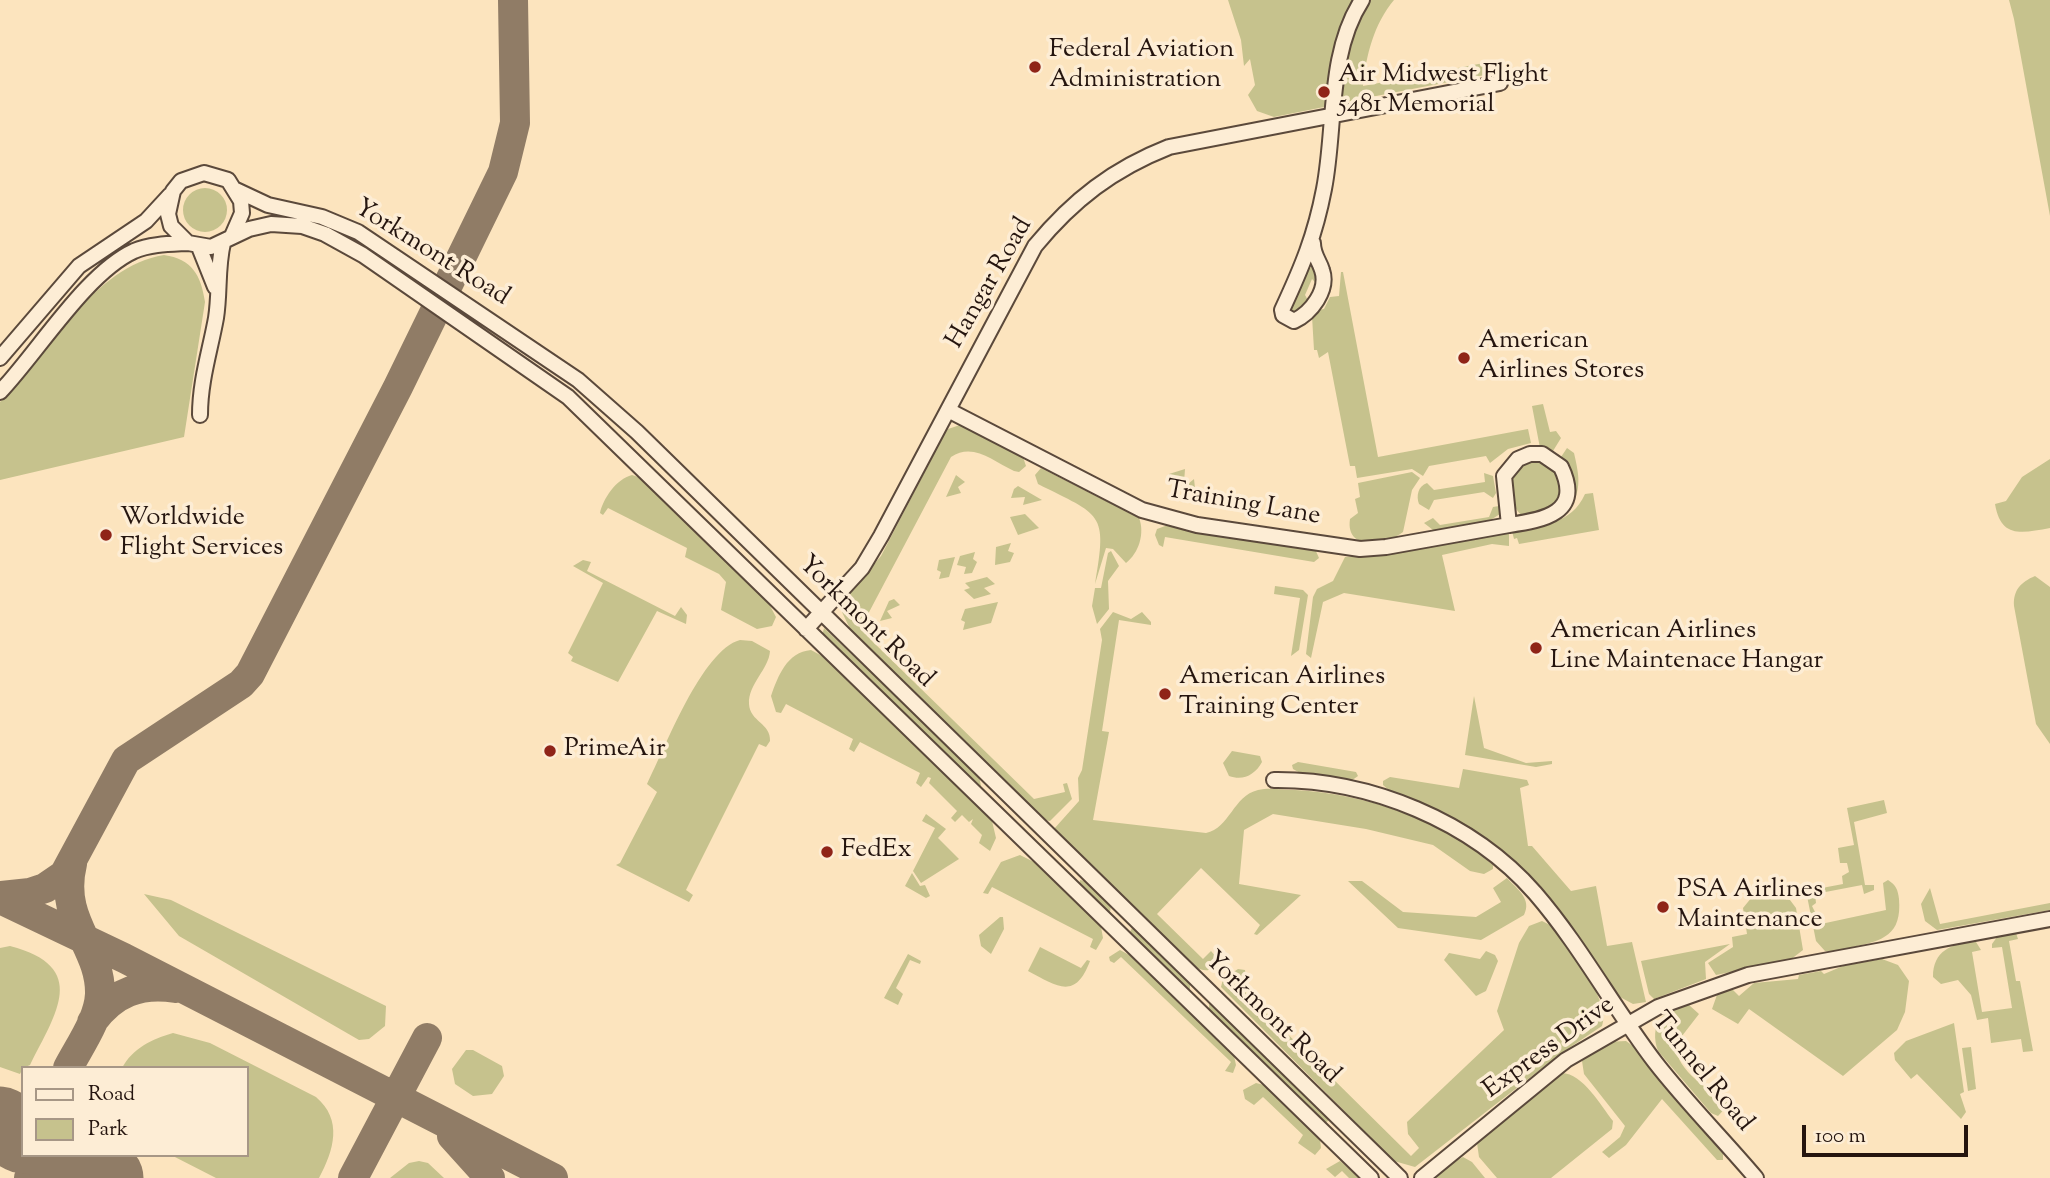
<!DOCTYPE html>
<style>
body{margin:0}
#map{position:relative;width:2050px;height:1178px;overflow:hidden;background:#fce4be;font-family:"Sorts Mill Goudy",serif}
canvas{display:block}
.legend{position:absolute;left:21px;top:1066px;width:228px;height:91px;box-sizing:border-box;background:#fdedd5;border:2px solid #a79786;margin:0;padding:9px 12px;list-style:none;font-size:21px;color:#25150f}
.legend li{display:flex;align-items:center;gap:14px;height:35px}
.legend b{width:35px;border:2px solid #a79786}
.scale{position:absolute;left:1802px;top:1125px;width:166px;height:32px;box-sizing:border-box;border:4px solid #25150f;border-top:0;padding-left:9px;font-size:21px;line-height:24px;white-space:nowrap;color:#25150f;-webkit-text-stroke:5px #fdedd5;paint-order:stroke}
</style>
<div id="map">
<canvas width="2050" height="1178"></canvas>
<ul class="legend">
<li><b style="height:9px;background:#fdedd5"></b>Road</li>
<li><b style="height:19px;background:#c6c28d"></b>Park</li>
</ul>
<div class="scale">100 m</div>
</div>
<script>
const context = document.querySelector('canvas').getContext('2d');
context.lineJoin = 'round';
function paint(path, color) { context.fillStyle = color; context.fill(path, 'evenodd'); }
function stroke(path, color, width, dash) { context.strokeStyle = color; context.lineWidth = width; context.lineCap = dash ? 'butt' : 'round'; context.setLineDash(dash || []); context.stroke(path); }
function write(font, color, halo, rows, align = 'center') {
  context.font = font + ' "Sorts Mill Goudy",serif'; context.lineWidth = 7; context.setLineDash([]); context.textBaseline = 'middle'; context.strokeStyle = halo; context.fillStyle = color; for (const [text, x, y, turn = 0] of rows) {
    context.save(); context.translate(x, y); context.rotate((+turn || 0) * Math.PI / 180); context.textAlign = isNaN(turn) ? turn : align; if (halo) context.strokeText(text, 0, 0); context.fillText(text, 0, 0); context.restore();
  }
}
paint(new Path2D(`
 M1228,0H1356L1328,102L1324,107L1274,117L1257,111L1248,95L1255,85L1250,59L1244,66L1241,40Z
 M1369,0H1394C1374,24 1366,55 1363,86L1489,62L1490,74L1345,102C1335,79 1357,21 1369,0Z
 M2009,0H2050V216L2014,19Z
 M183 210a22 22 0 1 1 44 0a22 22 0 1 1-44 0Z
 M164,255C192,259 201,275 205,302L184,437L0,480V402C47,354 94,266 164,255Z
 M1313,266L1318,268L1317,284L1312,279L1305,295L1309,302L1305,309L1292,314L1288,309L1308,270Z
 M1341,272H1343L1378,457L1528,429L1531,443L1508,449L1490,463L1486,456L1429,466L1423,476L1412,469L1357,478L1355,466H1350L1328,352L1319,358L1317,350H1314L1312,316L1318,310L1324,309L1330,297L1339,296Z
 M1543,404L1550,432L1556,431L1561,438L1553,451L1540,448L1532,406Z
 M960,425L1023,457L1026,466L1019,472L1014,471C993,461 973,442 951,457L867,616V632L871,640L1034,799L1065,792L1063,784L1067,783L1072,799L1050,821L1043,820L853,635L842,612L846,597L881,556L944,435L948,429Z
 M1567,448L1574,453C1578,471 1582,486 1573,503L1569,468L1561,457Z
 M1532,459L1548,462L1559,476L1561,494L1557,504L1527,519C1511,510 1512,495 1510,478L1522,463Z
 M2050,459V528C2022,533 2001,539 1995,504L2006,501L2022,477Z
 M1041,468L1139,518C1145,533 1139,553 1126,563L1113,549L1106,548L1095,584C1108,511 1101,516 1038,484L1035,475Z
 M1185,469L1184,483L1188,484L1194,479L1195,488L1169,480V474Z
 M1412,472L1420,478L1412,490L1403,532C1385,546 1345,551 1350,519L1358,513L1355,499L1360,497L1358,483Z
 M1484,473L1493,476L1496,493L1493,498L1484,492L1434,500L1429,510L1419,504C1416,496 1418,486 1427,483L1434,490L1485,482Z
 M632,475L641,478L769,604L776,617L772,626L757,629L721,610L726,582L719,574L685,557L687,548L608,508L603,515L600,513C603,499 616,479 632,475Z
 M956,475L965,482L958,487L961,493L946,497Z
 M1018,486L1042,500L1023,505L1025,497L1011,498L1014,489Z
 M1593,493L1599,530L1519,544L1517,538L1514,539L1512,531C1542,525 1571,525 1585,494Z
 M1499,506L1500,514L1489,521L1440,530H1433L1424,523L1433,518L1440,525L1489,517L1493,507Z
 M1025,514L1039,528L1018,535L1010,517Z
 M1168,525L1315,549L1319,558L1314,562L1165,537L1163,547L1159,545L1155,535L1157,529Z
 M1509,531V546L1492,544L1442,555L1455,611L1344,593L1323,602L1311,658L1306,654L1313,597L1317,589L1333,581L1345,557L1384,554Z
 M1011,543L1008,551L1014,553L1010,562L995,565L996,547Z
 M1111,551L1119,566L1108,581L1109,609L1097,624L1092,606L1095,588H1101L1108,553Z
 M975,552L973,559L977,562L972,573L964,574L966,567L957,565L960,556Z
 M955,557L949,577L939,579L941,572L937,570L939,560Z
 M583,560L591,562L587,571L675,616L681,607L687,615L686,624L657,611L618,682L571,661L573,657L568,653L603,583L573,566Z
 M2035,576L2050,587V744L2036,724L2014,606C2013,590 2021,582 2035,576Z
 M987,577L995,584L984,588L991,594L974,599L964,590L970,588L965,583Z
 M1275,586L1303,590L1308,595L1299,650L1291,656L1300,598L1274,594Z
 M894,599L900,605L887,611L892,618L880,621L889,601Z
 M998,602L991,623L963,630L965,622L961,620L965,609Z
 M1113,612L1131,619L1142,612L1151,622V625L1119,620L1102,731L1109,732L1093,820L1206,833C1230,828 1233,796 1258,790C1270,787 1284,790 1295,790C1367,794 1439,819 1493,865V869L1484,874L1470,871L1433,845L1366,829L1273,814L1244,830L1239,884L1301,895L1257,935L1254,934L1260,925L1201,868L1157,914L1203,959L1211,951L1221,963C1211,971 1205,973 1194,966L1054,829L1079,801L1078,778L1082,770L1102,640L1100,629Z
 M824,628L979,776L981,786L978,787L822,636Z
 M740,640L752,641L770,651C769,669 748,684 749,704C750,722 771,723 770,741L766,747L759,744L686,890L693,895L689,902L616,865L620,863L657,792L647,784C665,748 702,650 740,640Z
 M811,650L822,656L992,821L996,838L990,851L979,843L982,835L971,824L973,819L969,822L962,815L955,822L951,818L957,811L929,783L931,778L928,777L921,787L916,783L920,773L860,742L854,752L849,749L853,739L786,704L781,713L776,712L771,696C778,676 787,652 811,650Z
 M1474,696L1484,748L1526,763L1552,761V764L1536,767L1465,755Z
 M1232,751L1260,756L1262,762C1255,775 1243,781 1229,776L1223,763Z
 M1298,762L1356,772L1358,776L1351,781L1302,774L1293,769L1292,765Z
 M1463,769L1527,780L1529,785L1520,788L1528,846H1532L1571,891L1596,886L1607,946L1632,942L1646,1002L1633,1004L1620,997C1575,932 1534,867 1465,825C1445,813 1396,799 1383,785V781L1390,777L1459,788Z
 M1884,800L1887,813L1854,822L1865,885H1874V890L1864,894L1862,885L1815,894L1816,903L1812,906L1821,924L1886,910L1883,883L1888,880C1896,885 1898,890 1899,899C1902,935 1883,941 1852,947C1843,949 1834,952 1825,951L1816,941L1806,891L1843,884L1842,876L1849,872L1847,863H1840L1838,848L1854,845L1847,808Z
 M926,814L946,829L938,838L959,859L921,883L913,871L935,828L922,821Z
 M1020,855L1034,862L1101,927L1103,938L1096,950L1090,947L1093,939L992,887L988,894L983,893L1001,862Z
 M912,873L920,886L925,885L930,896L926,898L905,886Z
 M1507,878C1518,890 1532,899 1524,915L1481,940L1398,928L1348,881H1362L1403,912L1476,917L1501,902L1493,888Z
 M1080,880L1085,881L1111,906L1110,912L1107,913L1079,887Z
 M1930,888L1940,924L2050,903V910L1937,930L1925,921L1921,904Z
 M144,894L171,900L386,1006L385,1026L369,1039L359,1040L179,936Z
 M1758,895L1790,900L1796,908L1803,950L1790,960L1716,975L1708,963L1733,947L1732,937L1747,934L1743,908L1752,897Z
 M1000,917H1003L1004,929L991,954L981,946L979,935Z
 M1542,921L1550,925C1565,947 1613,1000 1602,1026L1563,1052L1415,1167L1394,1161L1221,987L1223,979L1238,969L1245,970L1246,976L1238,985L1411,1156L1419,1148L1408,1134L1407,1122L1504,1030L1497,1011L1519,943L1529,926Z
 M1132,928L1190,983V989L1187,990L1129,934Z
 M2016,933L2018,939L2009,941L2016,981H2020L2033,1051L2023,1052L2021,1039L1991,1043L1988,1018L1977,1020L1971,995L1958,980L1941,984L1933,977C1933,951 1951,943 1976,942L1981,950L1972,952L1982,1012L2012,1008L2002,947L1992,948V944L1997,937Z
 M1730,944L1705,962L1706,979L1654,999L1649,994L1641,961Z
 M10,946C90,967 56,1013 30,1065L23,1068L20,1074L0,1067V948Z
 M1040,947L1081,968L1087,960L1090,961C1075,1001 1057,986 1028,971Z
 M1120,950L1133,957L1234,1056L1236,1065L1233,1073L1225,1071L1231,1062L1121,957L1114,963L1110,961L1109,957Z
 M1486,951L1495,955L1498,961L1486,991L1476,996L1444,960L1449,953L1480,959Z
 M908,954L921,961L920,964L910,960L896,988L903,994L898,1005L884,998Z
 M1882,959L1898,965L1909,981L1905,1012L1897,1030L1843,1076L1749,1009L1738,1024L1712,1009L1718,992L1731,988L1739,996L1754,983L1798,979L1799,975L1821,971L1824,974L1843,966Z
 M1209,1003L1329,1118L1328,1121L1323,1124L1209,1012Z
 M1689,1005L1699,1014L1675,1045C1678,1073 1708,1088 1729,1104L1718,1116L1711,1113L1658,1051C1649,1025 1662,1009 1689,1005Z
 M1954,1023L1964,1092L1960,1094L1966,1112L1961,1119L1917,1074L1911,1079L1895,1060L1894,1053L1906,1041Z
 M173,1033L210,1043L316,1097C343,1120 334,1150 319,1178H216L171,1155H247V1068H122C133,1048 152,1039 173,1033Z
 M1626,1041L1633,1046L1723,1153V1160H1717L1662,1099L1626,1145L1609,1158L1602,1152L1620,1137L1625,1126L1584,1074L1582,1061L1606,1042Z
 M1971,1047L1976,1089L1968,1091L1962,1048Z
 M466,1050H473L502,1066L504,1076L492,1094L473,1096L455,1084L452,1069Z
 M1561,1073C1582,1072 1601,1106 1613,1121L1612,1129L1551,1178H1497L1479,1157L1477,1143Z
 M1256,1083L1264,1085L1320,1139L1321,1148L1315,1155L1298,1143L1303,1135L1263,1097L1254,1105L1245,1099L1243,1090Z
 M1463,1157L1472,1162L1485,1178H1436L1442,1169Z
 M419,1161L428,1163L444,1178H390L409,1163Z
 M1340,1161L1360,1178H1349L1342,1171L1335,1177L1326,1169Z`), '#c6c28d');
stroke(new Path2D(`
 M0,896L30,893L45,888L64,875L126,760L241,684L250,674L398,387L503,172L515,123L513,0
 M0,899L124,958L553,1178
 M92,1022C113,993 140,982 176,988
 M68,1068C80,1045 99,1019 100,994C101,946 58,921 72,864
 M452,1136L490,1178
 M29,1178L69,1168L99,1174
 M353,1178L427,1038`), '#907c66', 30);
stroke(new Path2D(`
 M0,1124L23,1136
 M61,1155L106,1178`), '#907c66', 75);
const minor = new Path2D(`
 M236,190L268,205L322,217L358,232L578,380L637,432L1400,1178
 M232,236L242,213L241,201L228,180L204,173L181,181L173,191L168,214L171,226L188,243L211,247L249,229L271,224L302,226L325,234L363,255L568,397L1371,1178
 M1313,243C1313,255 1319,260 1322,270C1329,290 1311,313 1294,321L1283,315L1282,310C1302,267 1315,236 1324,189C1336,128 1327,54 1362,0
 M199,247L215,287
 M0,358L79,266L146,221L170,195
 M0,392C38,352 86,273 134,251C151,244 170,244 188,243
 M948,410L1142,510L1197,525L1360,549L1386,547L1509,525
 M200,415C200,381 210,351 216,318C220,293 217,268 223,243
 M1530,454H1542L1561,467C1583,513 1544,520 1509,525L1504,476L1518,459Z
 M806,629L862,568L881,536L1035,246C1073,200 1113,169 1169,147L1500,83
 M1274,780C1369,779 1472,821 1535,893C1580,945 1613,1007 1655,1062C1686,1102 1723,1139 1756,1178
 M1422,1178L1566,1060L1658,1007L1748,975L2050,919`);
stroke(minor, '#5b493b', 18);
stroke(minor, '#fdedd5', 14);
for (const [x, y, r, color] of [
 [1035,67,7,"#8f2418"],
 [1324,92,7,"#8f2418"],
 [1464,358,7,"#8f2418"],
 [106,535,7,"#8f2418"],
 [1536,648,7,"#8f2418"],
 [1165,694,7,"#8f2418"],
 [550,751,7,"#8f2418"],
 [827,852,7,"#8f2418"],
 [1663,907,7,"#8f2418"]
]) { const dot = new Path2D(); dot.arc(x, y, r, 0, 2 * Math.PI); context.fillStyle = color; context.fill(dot); stroke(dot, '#fdedd5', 2.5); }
write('26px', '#25150f', '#fdedd5', [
 ["Federal Aviation",1049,52],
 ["Administration",1049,82],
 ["Air Midwest Flight",1338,77],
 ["5481 Memorial",1338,107],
 ["American",1478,343],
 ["Airlines Stores",1478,373],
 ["Worldwide",120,520],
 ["Flight Services",120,550],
 ["American Airlines",1550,633],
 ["Line Maintenace Hangar",1550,663],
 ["American Airlines",1179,679],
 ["Training Center",1179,709],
 ["PrimeAir",564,751],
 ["FedEx",841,852],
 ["PSA Airlines",1677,892],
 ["Maintenance",1677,922]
], 'left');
write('26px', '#25150f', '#fdedd5', [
 ["Yorkmont Road",431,254,32],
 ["Hangar Road",991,284,-60],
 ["Training Lane",1243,505,10],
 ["Yorkmont Road",865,623,44],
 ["Yorkmont Road",1271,1019,44],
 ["Express Drive",1550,1049,-36],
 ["Tunnel Road",1701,1073,51]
]);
</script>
